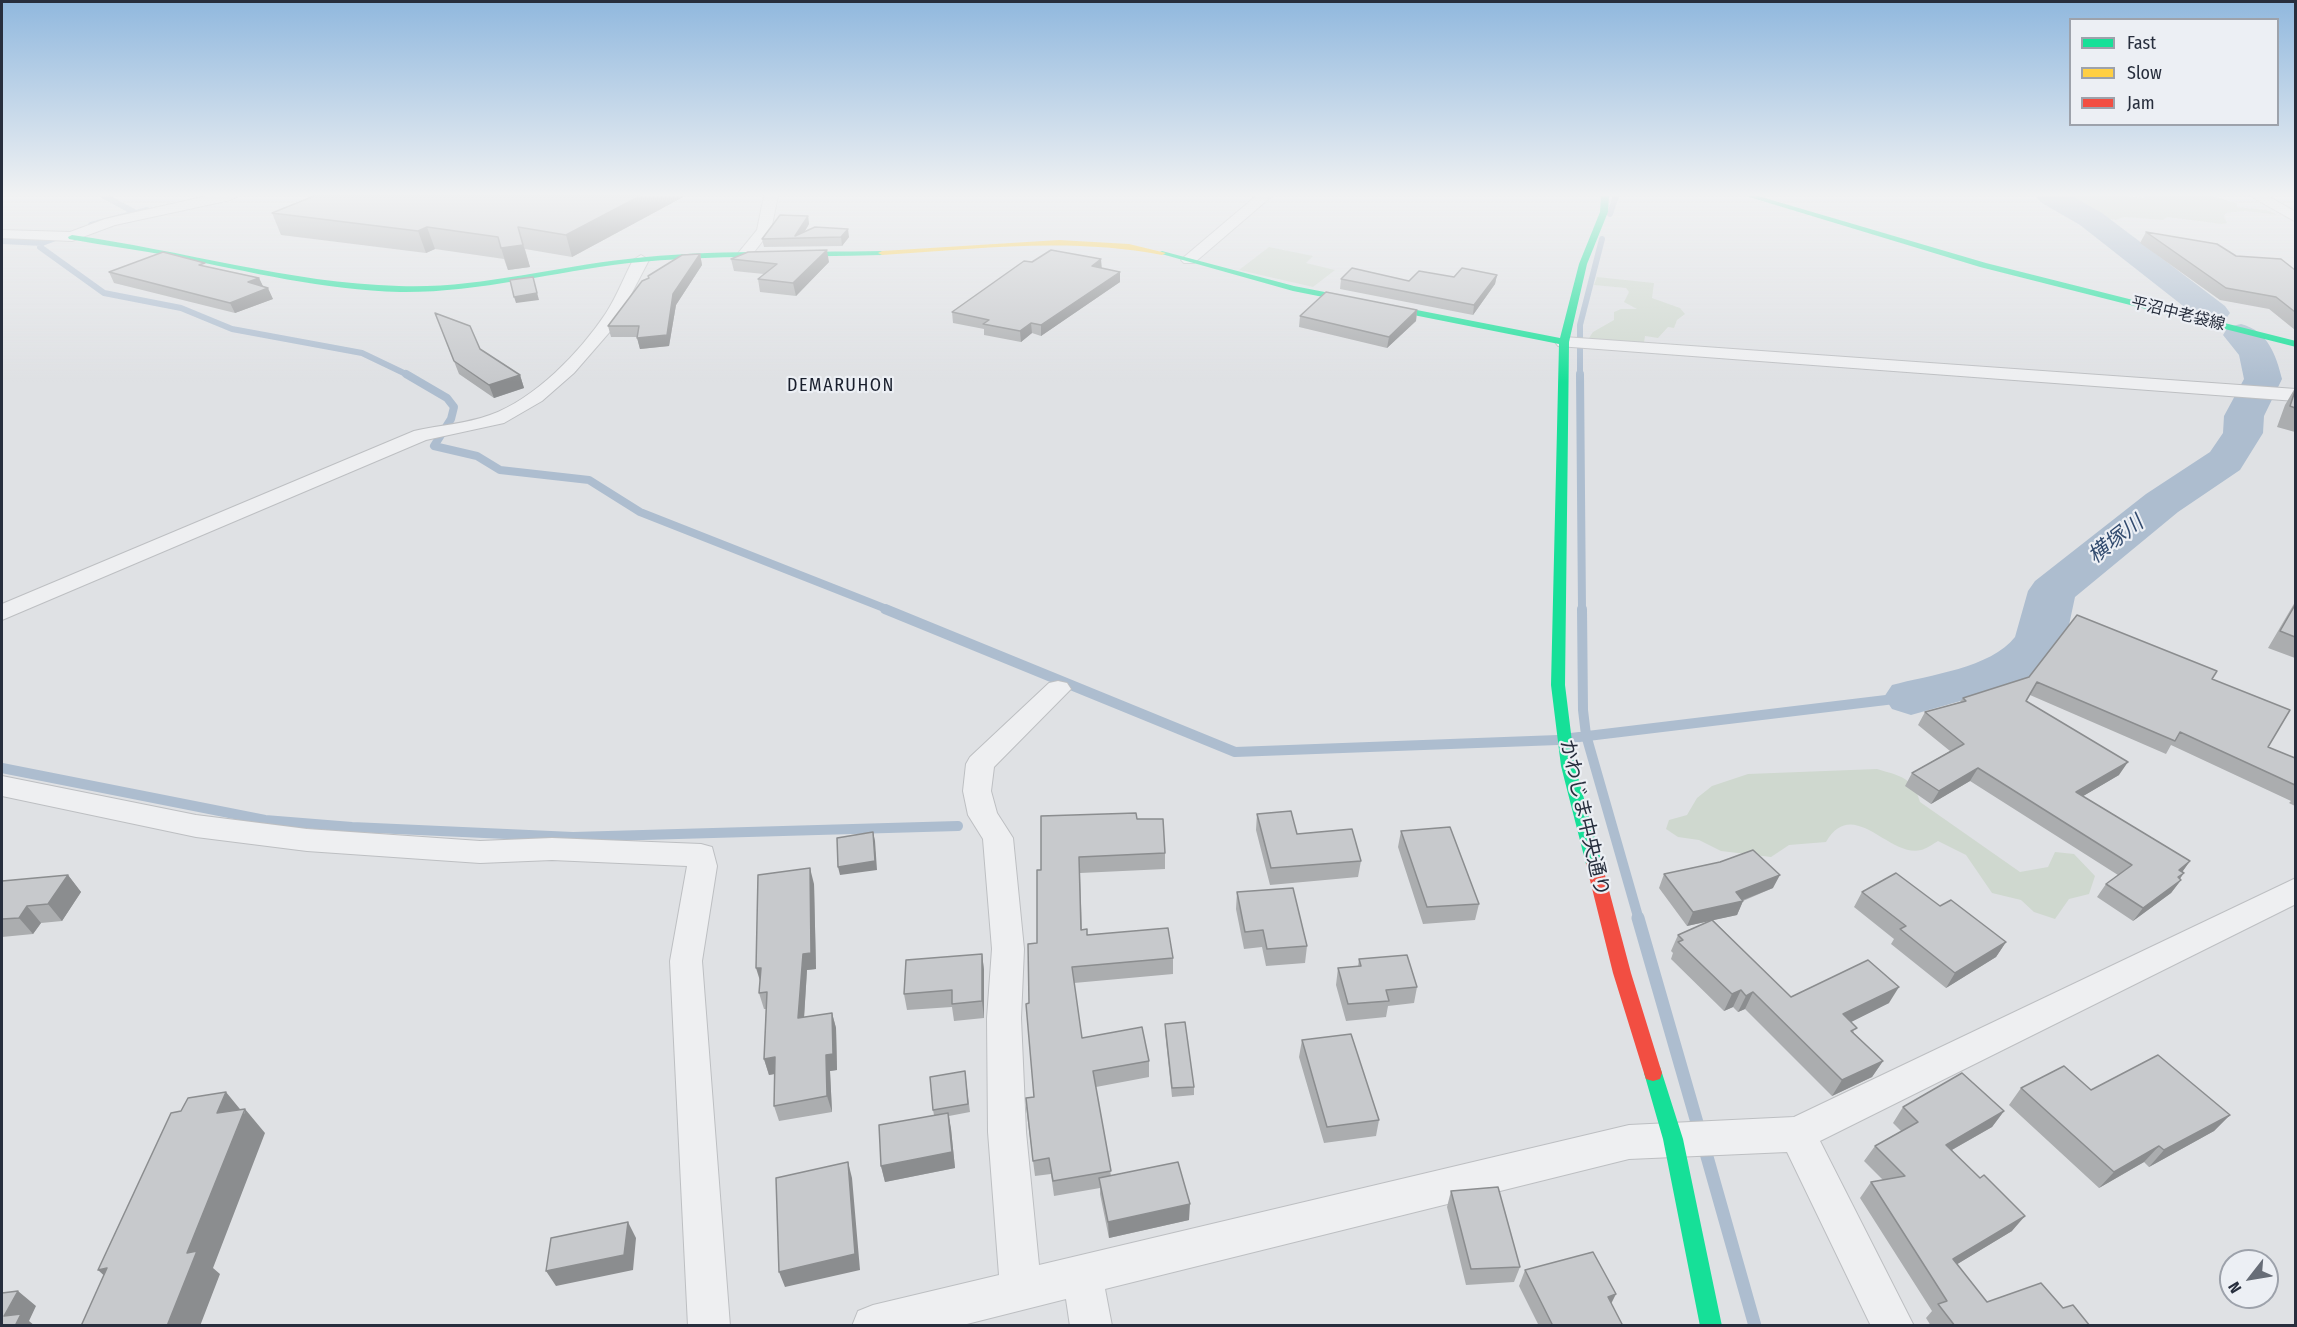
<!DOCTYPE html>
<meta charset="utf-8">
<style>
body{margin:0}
#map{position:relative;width:2297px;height:1327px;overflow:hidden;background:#dfe1e4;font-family:"Fira Sans Condensed",sans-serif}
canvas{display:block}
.frame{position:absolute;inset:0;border:3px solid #272e3d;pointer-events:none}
.legend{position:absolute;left:2069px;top:18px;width:210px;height:108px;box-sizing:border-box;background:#eceff4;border:2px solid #9da2ab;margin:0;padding:8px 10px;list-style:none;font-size:18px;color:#272e3d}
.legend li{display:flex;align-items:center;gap:12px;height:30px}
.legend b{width:30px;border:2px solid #9da2ab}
.north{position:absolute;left:2219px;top:1249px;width:60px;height:60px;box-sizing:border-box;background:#eceff4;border:2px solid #9da2ab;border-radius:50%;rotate:239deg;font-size:16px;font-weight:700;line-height:24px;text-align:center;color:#272e3d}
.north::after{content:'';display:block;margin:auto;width:21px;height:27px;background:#676d77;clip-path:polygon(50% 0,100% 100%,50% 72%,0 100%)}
</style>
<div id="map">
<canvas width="2297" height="1327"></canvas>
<div class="frame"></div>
<ul class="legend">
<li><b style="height:8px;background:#16e098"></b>Fast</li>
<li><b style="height:8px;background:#ffcf43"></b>Slow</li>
<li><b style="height:8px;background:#f24e42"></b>Jam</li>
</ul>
<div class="north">N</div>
</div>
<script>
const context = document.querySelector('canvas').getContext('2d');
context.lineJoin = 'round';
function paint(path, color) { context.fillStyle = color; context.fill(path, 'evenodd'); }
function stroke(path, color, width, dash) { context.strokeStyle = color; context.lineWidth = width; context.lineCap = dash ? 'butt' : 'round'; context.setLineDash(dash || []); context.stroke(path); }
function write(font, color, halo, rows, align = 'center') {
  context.font = font + ' "Fira Sans Condensed","Noto Sans JP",sans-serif'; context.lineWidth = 4.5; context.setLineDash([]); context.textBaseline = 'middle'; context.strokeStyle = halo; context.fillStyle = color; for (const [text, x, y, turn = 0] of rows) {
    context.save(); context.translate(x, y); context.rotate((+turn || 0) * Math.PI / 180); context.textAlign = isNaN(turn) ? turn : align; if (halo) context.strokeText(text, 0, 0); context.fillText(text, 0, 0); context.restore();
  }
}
paint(new Path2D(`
 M2043,196H2127L2145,198L2143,196H2212L2237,203V207L2267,210L2278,215L2245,211L2226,213L2224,216L2227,223L2222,224L2167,217L2163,220L2124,217L2116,220L2080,215L2077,213L2079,210L2066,208Z
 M1269,247L1313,256L1306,263L1335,270L1313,287L1239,270Z
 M1597,277L1654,283L1652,298L1680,308L1685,314L1677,320L1674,328L1668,327L1658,338L1645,336L1644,343L1587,341L1593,332L1614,320V312L1621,309H1637L1624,302L1629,292L1626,288L1594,285Z
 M1877,769C1900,776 1913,777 1920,802L2020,872L2048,867L2055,852L2074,854L2095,876L2089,894L2069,899L2055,919L2034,912L2021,900L1992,893L1966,855L1938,841C1933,844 1926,849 1921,850C1889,858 1853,795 1826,842L1789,845L1771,857L1721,851L1699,840L1678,837L1666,829L1669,820L1687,815L1697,798L1712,786L1748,774Z`), '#cfd8cf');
stroke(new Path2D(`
 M104,196L134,212
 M1610,214L1616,196
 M91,225L147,210
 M2,241L42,243L61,236
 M42,243L40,247L104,293L181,308L232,329L362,353L408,375
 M1580,375V325L1602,239`), '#adbdcf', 6);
stroke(new Path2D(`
 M406,374L447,398L454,407L451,419L434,446L477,456L500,470L589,480L640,512L889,610
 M1580,374L1582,610`), '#adbdcf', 8);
stroke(new Path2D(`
 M885,609L1235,752L1558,740
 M1582,609L1583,710L1586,735L1639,920
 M1571,738L1911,697
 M2,768L265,820L352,827L573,837L958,826`), '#adbdcf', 10);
stroke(new Path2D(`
 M1638,918L1700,1133
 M1704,1146L1755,1326`), '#adbdcf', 13);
paint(new Path2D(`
 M2036,196H2072L2102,213L2225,306L2230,313L2225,320L2213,323L2201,320L2080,225L2040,202Z
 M2241,324C2268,331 2276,355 2282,379L2264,416L2263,433L2240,470L2178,512L2075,597L2066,639L2047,665L2028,682L1911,715L1892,709L1884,697L1892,685C1929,675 1991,668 2015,637L2028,591L2035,581L2146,494L2210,452L2223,433L2224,416L2244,379L2239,355L2223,335L2228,327Z`), '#adbdcf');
const street = new Path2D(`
 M207,196H238L231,200L115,225L72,241L2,238V230L70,232L105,219Z
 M764,196H778L771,230L748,260H738L735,257L757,230Z
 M1256,196H1272L1194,263H1184L1181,260L1184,257Z
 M2250,196H2268L2296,212V222Z
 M641,255L649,260L614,327L574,373L542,401L504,423L426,440L2,620V604L414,431C439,425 466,424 490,415C535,399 580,352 606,313C617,296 624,277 633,260Z
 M1564,337L2296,389V401L1558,346L1555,342Z
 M1058,681L1067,683L1071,689L994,767L991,791L997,813L1013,838L1024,949L1021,1018L1026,1132L1039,1265L1629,1125L1794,1117L2296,878V904L1820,1141L1914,1326H1871L1787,1152L1629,1159L1105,1289L1112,1326H1070L1066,1299L959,1326H852L858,1311L873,1305L999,1275L988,1132L987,1018L992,949L983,839L968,815L963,791L966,764L970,757L1049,683Z
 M2,776L196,815L307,829L480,841L552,838L701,844L712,847L717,866L702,961L730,1326H688L670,961L687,866L552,860L480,863L307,851L196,837L2,796Z`);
stroke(street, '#bdbfc2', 2);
paint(street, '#eeeff1');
paint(new Path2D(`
 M1601,196H1609L1608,212L1587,264L1569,342L1565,685L1575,766L1602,864L1600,868L1594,870L1588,868L1586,864L1561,766L1551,685L1559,344L1293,291L1158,253L1162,251L1294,286L1560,338L1579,264L1600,212Z
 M1746,196H1758L1986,263L2296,341V347L1980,267Z
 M72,235C181,250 289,283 399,286C476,289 552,267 628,259C712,249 797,253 882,251L886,253L882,255C798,258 713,254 629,263C552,272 477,293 400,292C324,290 250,272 176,257C141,250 105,246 69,239L68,237Z
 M1653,1065L1660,1067L1662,1073L1683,1139L1722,1326H1700L1663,1139L1644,1073L1646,1067Z`), '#16e098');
paint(new Path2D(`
 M1059,240L1129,244L1166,253L1162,255C1069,237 976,249 882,255L878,253L882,251Z`), '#ffcf43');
paint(new Path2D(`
 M1594,858L1600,860L1602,864L1631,973L1662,1073L1660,1079L1653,1081L1646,1079L1644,1073L1613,973L1586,864L1588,860Z`), '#f24e42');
paint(new Path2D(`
 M314,196H685L572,257L525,249L530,267L508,270L504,259L435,249L426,253L281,235L272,213Z
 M808,216L809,224L804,232L849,237L842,246L764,247L762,239Z
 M2146,232L2236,256L2295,270V330L2269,309L2220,300L2140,243Z
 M700,254L702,265L676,305L669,346L640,349L637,337H611L608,326Z
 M731,259L829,262L796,296L760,292L758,279L764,274L734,271Z
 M207,267L259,278L263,287L273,299L235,313L114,283L109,272Z
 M1102,268L1120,282L1041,336L1032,333L1021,342L984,335V329L953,323L952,312Z
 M1497,275L1495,284L1473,315L1340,289L1341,279L1409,281Z
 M1417,310L1416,321L1387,348L1299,327L1300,316Z
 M435,313L480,349L520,375L524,388L494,398L459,374Z
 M2295,388V432L2277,427L2285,405Z
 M2295,602V658L2268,648Z
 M2029,677L2212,679L2268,747L2295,758V806L2289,803L2291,801L2171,745L2166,754L2030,695L2026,701L2119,775L2083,796L2190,861L2182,872L2184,873L2180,878L2181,880L2171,893L2133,921L2097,897L2106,884L2118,875L1970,781L1931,804L1905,786L1912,773L1950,751L1918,725L1925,712L1960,702L1963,698Z
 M1257,814L1297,834L1361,861L1358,877L1270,885L1256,830Z
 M1137,819L1165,853V869L1080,873L1082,930L1087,935L1173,958V974L1074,983L1082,1038L1149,1061V1077L1096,1087L1111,1176L1189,1220L1109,1238L1100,1194V1188L1054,1196L1051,1174L1035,1176L1026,1107L1034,1097L1029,1003L1037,943L1041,870Z
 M1401,831L1479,904L1475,920L1423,924L1398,847Z
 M1664,874L1773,888L1743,901L1737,915L1713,920L1791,997L1889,1003L1851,1022L1854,1033L1883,1061L1872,1077L1832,1096L1745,1009L1738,1012L1733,1007L1724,1011L1671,959L1673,953L1671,951L1678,935L1709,921L1687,926L1659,888Z
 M68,875L81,892L62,921L41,923L33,934L2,937V881Z
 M814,884L816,969L807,970L804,1017L832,1013L836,1028L837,1070L830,1071L832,1112L779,1121L774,1106V1074L769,1075L764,1059L766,1009H764L759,993Z
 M1237,892L1307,946L1305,963L1266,966L1262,947L1244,949L1236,909Z
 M1862,892L1940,906L2006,942L1996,957L1946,988L1891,944L1894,939L1854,907Z
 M982,954L984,970V1018L954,1021L952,1007L907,1010L904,994Z
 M1359,959L1417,987L1414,1003L1388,1006L1386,1017L1346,1021L1336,985L1338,968L1358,967Z
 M1165,1024L1194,1087V1095L1172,1097L1165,1032Z
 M1302,1040L1379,1120L1376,1136L1324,1143L1299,1057Z
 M966,1080L970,1112L949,1116L951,1129L955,1168L885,1182L881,1166L934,1115L933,1110Z
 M2021,1088L2091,1090L2230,1115L2214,1131L2149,1167L2144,1162L2099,1188L2009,1105Z
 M1903,1107L2004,1111L1992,1127L1952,1150L2012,1231L1957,1264L1987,1302L2063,1308L2090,1326H1931L1926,1318L1932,1311L1860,1198L1871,1182L1883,1180L1864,1161L1875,1146L1901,1131L1893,1123Z
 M1451,1191L1520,1267L1514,1282L1466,1285L1447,1207Z
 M1525,1270L1611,1303L1623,1326H1539L1519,1286Z`), '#abadaf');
paint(new Path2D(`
 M640,196H685L572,257L566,235Z
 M808,216L809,224L801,238L795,236Z
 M427,227L435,249L426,253L418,231Z
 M518,227L530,267L508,270L501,248Z
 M848,229L849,237L842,246L841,237Z
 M827,250L829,262L796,296L793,283Z
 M700,254L702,265L676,305L669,346L640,349L637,338Z
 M1101,259L1102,270L1092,266Z
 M1120,272V282L1041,336V325Z
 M1497,275L1495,284L1473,315L1474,305Z
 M533,277L539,300L516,303L514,297Z
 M259,278L264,288L248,282Z
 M268,288L273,299L235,313L230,303Z
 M1417,310L1416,321L1387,348L1389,337Z
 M1031,323L1032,333L1021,342L1020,331Z
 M520,375L524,388L494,398L489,385Z
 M2128,762L2119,775L2068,805L2076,792Z
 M1978,768L1970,781L1931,804L1939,791Z
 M873,832L875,841L877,870L840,875L838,867Z
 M2190,861L2180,875L2179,870Z
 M810,868L814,884L816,969L807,970L803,1034L798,1018Z
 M2184,873L2176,884L2181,880L2171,893L2133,921L2143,908Z
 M68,875L81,892L62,921L48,904Z
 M1780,875L1773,888L1738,902L1743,901L1737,915L1687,926L1693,912L1736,892Z
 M27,906L41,923L33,934L19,918Z
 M2006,942L1996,957L1946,988L1955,973Z
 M982,954L984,970V1018L982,1001Z
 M756,968H761V984Z
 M1899,987L1889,1003L1833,1031L1843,1014Z
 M1741,990L1733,1007L1724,1011L1732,994Z
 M1753,992L1745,1009L1738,1012L1746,996Z
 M832,1013L836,1028L837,1070L830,1071L832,1112L827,1096L826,1055Z
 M775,1057L780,1073L769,1075L764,1059Z
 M1883,1061L1872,1077L1832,1096L1842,1080Z
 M226,1092L244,1114L245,1109L265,1133L213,1268L220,1274L200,1326H167L187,1253L217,1113Z
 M2004,1111L1992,1127L1934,1160L1946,1145Z
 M948,1113L951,1129L955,1168L885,1182L881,1166Z
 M2230,1115L2214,1131L2149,1167L2164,1150Z
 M2159,1146L2144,1162L2099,1188L2114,1172Z
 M848,1162L852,1178L860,1270L785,1287L779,1272Z
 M1190,1204L1189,1220L1109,1238L1108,1222Z
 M2025,1216L2012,1231L1941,1274L1953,1259Z
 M628,1222L636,1238L633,1270L556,1286L546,1271Z
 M107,1268L123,1293L98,1270Z
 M18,1291L36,1306L29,1321L35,1326H15L4,1316Z
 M1616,1294L1608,1310V1297Z`), '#8b8d8f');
const building = new Path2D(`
 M314,196H640L566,235L518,227L523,245L501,248L498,237L427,227L418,231L272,213Z
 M780,215L808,216L795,236L815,227L848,229L841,237L762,239Z
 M2146,232L2217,244L2236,256L2281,259L2295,270V312L2276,297L2226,288Z
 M827,250L793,283L758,279L777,264L731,259L748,252Z
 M1051,250L1101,259L1092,266L1120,272L1041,325L1031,323L1020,331L983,324L989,320L952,312L1024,261L1032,262Z
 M163,252L205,263L199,265L259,278L248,282L268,288L230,303L109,272Z
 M700,254L673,294L667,335L637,338L639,326H608L642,281L649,278L648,276L682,255Z
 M1352,268L1409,281L1419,271L1454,277L1462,268L1497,275L1474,305L1341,279Z
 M533,277L537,293L514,297L510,280Z
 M1326,292L1417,310L1389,337L1300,316Z
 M435,313L470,326L480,349L520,375L489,385L454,361Z
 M2295,391V408L2290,406Z
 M2295,605V637L2280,631Z
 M2077,615L2217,671L2212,679L2290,710L2268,747L2295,758V785L2180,732L2175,741L2037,682L2026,701L2128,762L2076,792L2190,861L2179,870L2184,873L2178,877L2181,880L2143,908L2106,884L2132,865L1978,768L1939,791L1912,773L1964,744L1925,712L1966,701L1963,698L2029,677Z
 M1291,811L1297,834L1352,829L1361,861L1271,868L1257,814Z
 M1136,813L1137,819H1163L1165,853L1079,857L1081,930L1087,929V935L1168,928L1173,958L1072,967L1082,1038L1142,1027L1149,1061L1093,1071L1111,1171L1053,1181L1049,1158L1033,1161L1026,1098L1034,1097L1026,1004L1029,1003L1028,944L1037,943V870H1041V816Z
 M1450,827L1479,904L1427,907L1401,831Z
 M873,832L875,861L838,867L837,838Z
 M1753,850L1780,875L1736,892L1743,901L1693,912L1664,874L1720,862Z
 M810,868L811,953L803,954L798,1018L832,1013L833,1054L826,1055L827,1096L774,1106L775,1057L764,1059L767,992L759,993L761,968H756L758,875Z
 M1896,873L1940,906L1951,900L2006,942L1955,973L1900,929L1906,926L1862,892Z
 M68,875L48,904L27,906L19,918L2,919V881Z
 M1293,888L1307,946L1267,949L1263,930L1245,932L1237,892Z
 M1712,920L1791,997L1868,960L1899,987L1843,1014L1857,1028L1851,1031L1883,1061L1842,1080L1753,992L1746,996L1741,990L1732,994L1678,942L1683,940L1678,935Z
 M982,954V1001L952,1004V990L904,994L906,960Z
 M1407,955L1417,987L1386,990L1389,1001L1348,1004L1338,968L1361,966L1359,959Z
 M1185,1022L1194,1087L1172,1088L1165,1024Z
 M1351,1034L1379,1120L1327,1127L1302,1040Z
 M2158,1055L2230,1115L2164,1150L2159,1146L2114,1172L2021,1088L2064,1066L2091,1090Z
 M965,1071L968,1104L933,1110L930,1077Z
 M1962,1073L2004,1111L1946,1145L1980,1178L1984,1175L2025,1216L1953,1259L1987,1302L2041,1283L2063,1308L2073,1305L2090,1326H1955L1938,1304L1947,1301L1871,1182L1905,1176L1875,1146L1918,1122L1903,1107Z
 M226,1092L217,1113L245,1109L187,1253L197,1251L167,1326H81L107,1268L98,1270L171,1113L181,1111L188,1098Z
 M948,1113L952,1152L881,1166L879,1125Z
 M848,1162L855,1254L779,1272L776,1178Z
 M1178,1162L1190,1204L1108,1222L1099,1178Z
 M1498,1187L1520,1267L1471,1269L1451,1191Z
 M628,1222L624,1255L546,1271L551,1238Z
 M1593,1252L1616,1294L1608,1297L1623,1326H1553L1525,1270Z
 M18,1291L4,1316L21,1314L15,1326H2V1293Z`);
paint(building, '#c7c9cc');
stroke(building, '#8b8d8f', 1.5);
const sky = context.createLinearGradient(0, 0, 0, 382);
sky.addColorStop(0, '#90b8de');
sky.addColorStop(0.51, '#f1f2f3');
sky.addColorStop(1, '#f1f2f300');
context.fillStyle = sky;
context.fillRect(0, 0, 2297, 382);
write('16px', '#272e3d', '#eceff4', [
 ["平沼中老袋線",2178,314,14]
]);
context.letterSpacing = '1.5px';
write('18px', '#191f2d', '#eceff4', [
 ["DEMARUHON",841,386]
]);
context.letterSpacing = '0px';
write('20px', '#272e3d', '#eceff4', [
 ["かわじま中央通り",1584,818,77]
]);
write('italic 21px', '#324b6f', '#eceff4', [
 ["横塚川",2116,540,-38]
]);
</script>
